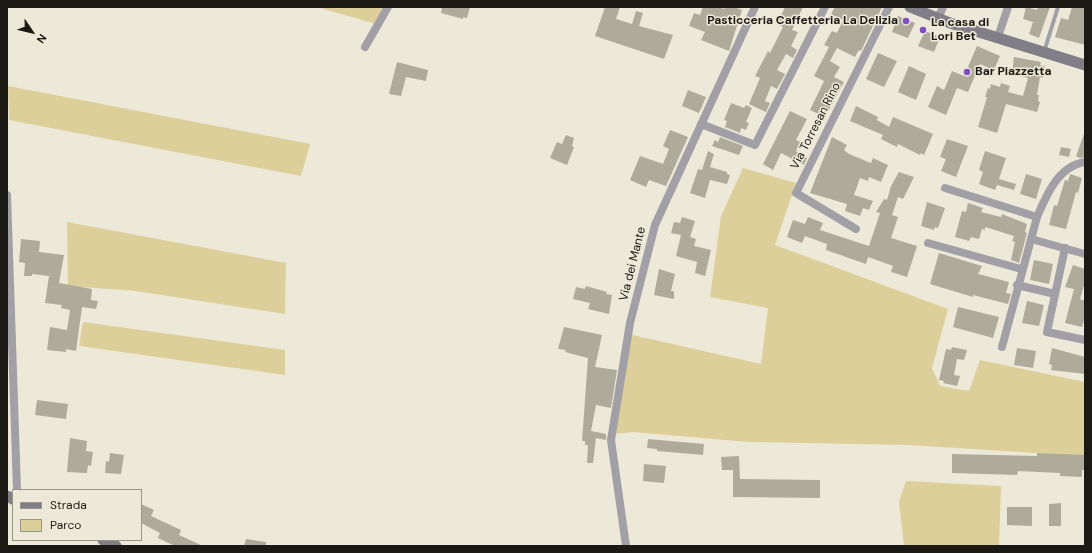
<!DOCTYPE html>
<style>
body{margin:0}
#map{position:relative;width:1092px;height:553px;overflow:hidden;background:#ede9d8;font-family:"DM Sans",sans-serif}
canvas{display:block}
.frame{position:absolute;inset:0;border:8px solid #1a1913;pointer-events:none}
.legend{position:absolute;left:12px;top:489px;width:130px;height:52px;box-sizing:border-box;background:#ede9d8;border:1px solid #999689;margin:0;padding:5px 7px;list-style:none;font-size:12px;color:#1a1913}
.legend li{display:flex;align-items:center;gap:8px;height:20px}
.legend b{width:20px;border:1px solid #999689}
.north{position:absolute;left:12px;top:12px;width:40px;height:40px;-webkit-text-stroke:3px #ede9d8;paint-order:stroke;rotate:125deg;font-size:11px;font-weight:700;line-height:16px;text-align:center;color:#1a1913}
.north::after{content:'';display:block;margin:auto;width:14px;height:18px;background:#1a1913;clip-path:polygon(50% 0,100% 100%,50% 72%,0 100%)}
</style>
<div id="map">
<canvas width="1092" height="553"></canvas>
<div class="frame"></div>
<ul class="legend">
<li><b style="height:5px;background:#807e87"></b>Strada</li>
<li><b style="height:11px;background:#ddcf99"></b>Parco</li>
</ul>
<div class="north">N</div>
</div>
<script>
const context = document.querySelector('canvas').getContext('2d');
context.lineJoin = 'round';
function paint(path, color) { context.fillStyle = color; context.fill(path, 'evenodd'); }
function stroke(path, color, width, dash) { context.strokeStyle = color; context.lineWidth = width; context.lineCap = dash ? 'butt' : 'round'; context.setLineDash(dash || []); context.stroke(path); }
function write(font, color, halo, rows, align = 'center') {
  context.font = font + ' "DM Sans",sans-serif'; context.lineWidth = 3; context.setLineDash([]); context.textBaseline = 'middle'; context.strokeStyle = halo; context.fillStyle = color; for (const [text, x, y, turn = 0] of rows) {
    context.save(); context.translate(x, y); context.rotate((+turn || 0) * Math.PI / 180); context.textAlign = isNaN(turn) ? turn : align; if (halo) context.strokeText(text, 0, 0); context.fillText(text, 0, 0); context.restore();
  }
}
paint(new Path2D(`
 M317,7H385L376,24Z
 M8,86L310,144L301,176L9,120Z
 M743,168L796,183L775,245L948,309L932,368L940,386L969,391L980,360L1085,382V456L909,445L748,442L633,432L614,434L628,334L761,364L768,308L710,297L721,216Z
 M67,222L286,263L285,314L136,291L68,286Z
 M83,322L285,350V375L79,346Z
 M906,481L1001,486L999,546H904L899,502Z`), '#ddcf99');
paint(new Path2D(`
 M442,7H470L467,18L463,17V19L441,13Z
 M605,7H620L616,19L632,24L636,11L643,13L639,26L673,35L664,59L595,36Z
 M703,7H718L724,9L725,7H734L742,10L729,51L701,40L705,32L689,26L694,13L700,15Z
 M785,7H803L792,30L798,32L791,46L797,50L793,58L786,54L777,70L785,74L777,89L771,86L765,101L770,103L766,112L749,104L760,78L755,76L768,51L770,53L783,27L777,24Z
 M835,7H882L861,51L859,50L855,57L837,48L830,61L840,67L834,77L844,82L825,117L810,110L824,81L814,76L829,47L824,45L832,31L837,33L843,20L831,14Z
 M1026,7L1037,10L1038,7H1050L1039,38L1029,34L1033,22L1023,19Z
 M1072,7H1085V45L1055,37L1061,18L1068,20Z
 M898,16L915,23L908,38L892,32Z
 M925,31L940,37L934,52L918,46Z
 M977,46L1000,56L994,70L980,64L968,92L957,88L946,115L928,107L937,86L944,90L952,71L964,76Z
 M878,53L897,61L884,87L866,79Z
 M1014,57L1041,62L1040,65L1045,66L1043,78L1040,77L1037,95H1039L1038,101L1040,102L1037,112L1006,104L997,133L978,127L987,97H985L988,88L990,89L991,84L1000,87L1001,83L1010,86L1008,92L1023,96L1028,78L1012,74Z
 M397,62L428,70L426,81L406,77L401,96L389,94Z
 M909,66L926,74L916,100L898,92Z
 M688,90L706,97L699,113L682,106Z
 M731,103L744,108L746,105L752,108L746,122L749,123L746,130L741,128L740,133L725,127L727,121L724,120Z
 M856,106L878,117L877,120L889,127L893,117L933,134L924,155L921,153L920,155L898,144L897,147L881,139L883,135L850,121Z
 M790,111L807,119L796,140L800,142L796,151L807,158L804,165L781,153L773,170L763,164Z
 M670,130L688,137L666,186L649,180L646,187L630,180L640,156L663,164L669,149L663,146Z
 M1084,134L1085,157L1080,158L1076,156Z
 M566,135L574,138L572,146L574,147L567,165L550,158L557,142L562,144Z
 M720,137L743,146L739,155L712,146L715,140L718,142Z
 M832,137L847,145L844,150L849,154L871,163L873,158L888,165L881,182L869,177L868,181L860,178L854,195L873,201L869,210L863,208L860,216L845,211L847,204L810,193Z
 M947,139L968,146L956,177L941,171L946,159L940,157Z
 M1061,147L1071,149L1069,157L1059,155Z
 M708,151L714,154L710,167L727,172V174L730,175L727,184L710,180L705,198L690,193L698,169L702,170Z
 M985,151L1006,158L999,179L1016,184L1014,190L997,185L995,190L979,184L983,172L979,170Z
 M899,172L914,177L903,199L898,197L892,215L898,217L891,238L917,246L907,277L891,272L893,266L868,257L866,264L826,250L827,244L805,236L802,243L787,237L793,220L805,224L808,217L823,223L820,230L869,246L880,213L876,212L884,199L887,200L891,186Z
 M1026,174L1042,179L1036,199L1020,194Z
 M1070,174L1082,178L1078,193L1076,192L1066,229L1049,225L1054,205L1057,206L1065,180L1068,181Z
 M927,202L945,208L938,228L935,227L934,230L921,226Z
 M968,203L983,208L981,212L1001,217L1002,214L1027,224L1025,232L1027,233L1019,263L1011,260L1015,242L1012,241L1014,236L985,227V230L982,229L979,239L971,237L969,241L955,237L962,211L966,212Z
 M682,217L695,221L690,237L696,239L694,246L711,250L705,276L695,273L697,262L676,256L681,235L671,233L674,222L680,223Z
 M21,239L40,241L39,252L64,255L59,283L92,289L91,300L98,301L96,309L82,307L76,351L66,349V352L47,350L50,327L67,330L70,310L61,308L62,305L45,303L49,276L32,274V276H24L25,263L19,262Z
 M939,253L982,266L978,274L1009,282L1006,293L1011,294L1008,304L973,295V297L930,284Z
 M1034,260L1053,264L1049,284L1030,280Z
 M1073,265L1085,269V282L1080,299L1085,301V317L1082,327L1065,323L1074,289L1065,287Z
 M659,269L675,274L671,291H674V299L654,295Z
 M586,286L607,292L606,294L612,295L609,314L588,309L590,303L573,299L576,287L585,289Z
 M1027,301L1044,305L1039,326L1022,323Z
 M958,307L999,317L993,338L953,327Z
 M564,327L602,335L595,367L617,370L611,408L596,405L591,431L606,434V440L596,438L593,463H587L588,445H585V441H582L588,358L565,352L566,350L558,349Z
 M952,347L967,350L964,360L957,359L954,375L960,376L957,386L943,383L944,381L939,380L946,349L951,350Z
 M1017,348L1036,351L1033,368L1014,365Z
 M1052,348L1085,357V374L1051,370L1052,365L1049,364Z
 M37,400L68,404L66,419L35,415Z
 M70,438L87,441L86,451L93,452L91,466L88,465L87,473L67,472Z
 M648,439L704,444L703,455L657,451V449L647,448Z
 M110,453L124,455L121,474L105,473L106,461L109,462Z
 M1037,453L1085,455V470H1082V477L1060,476V473L1018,471L1017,475L952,473V454L1037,456Z
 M739,456L740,479L820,480V498L733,497V470H722L721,457Z
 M644,464L666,466L664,483L643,481Z
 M1061,503V526H1049V504Z
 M141,504L154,510L151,516L181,530L179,535L203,546H175L158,538L160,533L141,523Z
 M1007,507H1032V526L1007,525Z
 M246,539L266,542V546H244Z`), '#afab9b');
stroke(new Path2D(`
 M1044,52L1058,7`), '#a2a0a7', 4);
stroke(new Path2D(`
 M938,18L943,7
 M998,37L1008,7
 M365,47L388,7
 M701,124L755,145L825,7
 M945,188L1037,217L1002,347
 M7,195L17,490
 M1037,217C1046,196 1058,166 1085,162
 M856,229L796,193L889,7
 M1031,239L1085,254
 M928,243L1021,269
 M1065,248L1047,332L1085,340
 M1017,285L1055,294
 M626,546L611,440L630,323L655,225L755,7`), '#a2a0a7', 8);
stroke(new Path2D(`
 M910,7L950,23L1085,65
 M7,496L13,499
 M103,540L116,546`), '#807e87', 11);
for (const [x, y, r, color] of [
 [906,21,4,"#804ec6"],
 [923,30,4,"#804ec6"],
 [967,72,4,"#804ec6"]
]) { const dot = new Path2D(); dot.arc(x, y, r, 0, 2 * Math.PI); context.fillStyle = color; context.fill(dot); stroke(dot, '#ede9d8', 1.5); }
write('bold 12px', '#1a1913', '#ede9d8', [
 ["Pasticceria Caffetteria La Delizia",898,21,"right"],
 ["La casa di",931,23],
 ["Lori Bet",931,37],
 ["Bar Piazzetta",975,72]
], 'left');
write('12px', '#1a1913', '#ede9d8', [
 ["Via Torresan Rino",816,126,-63],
 ["Via dei Mante",633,264,-76]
]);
</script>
